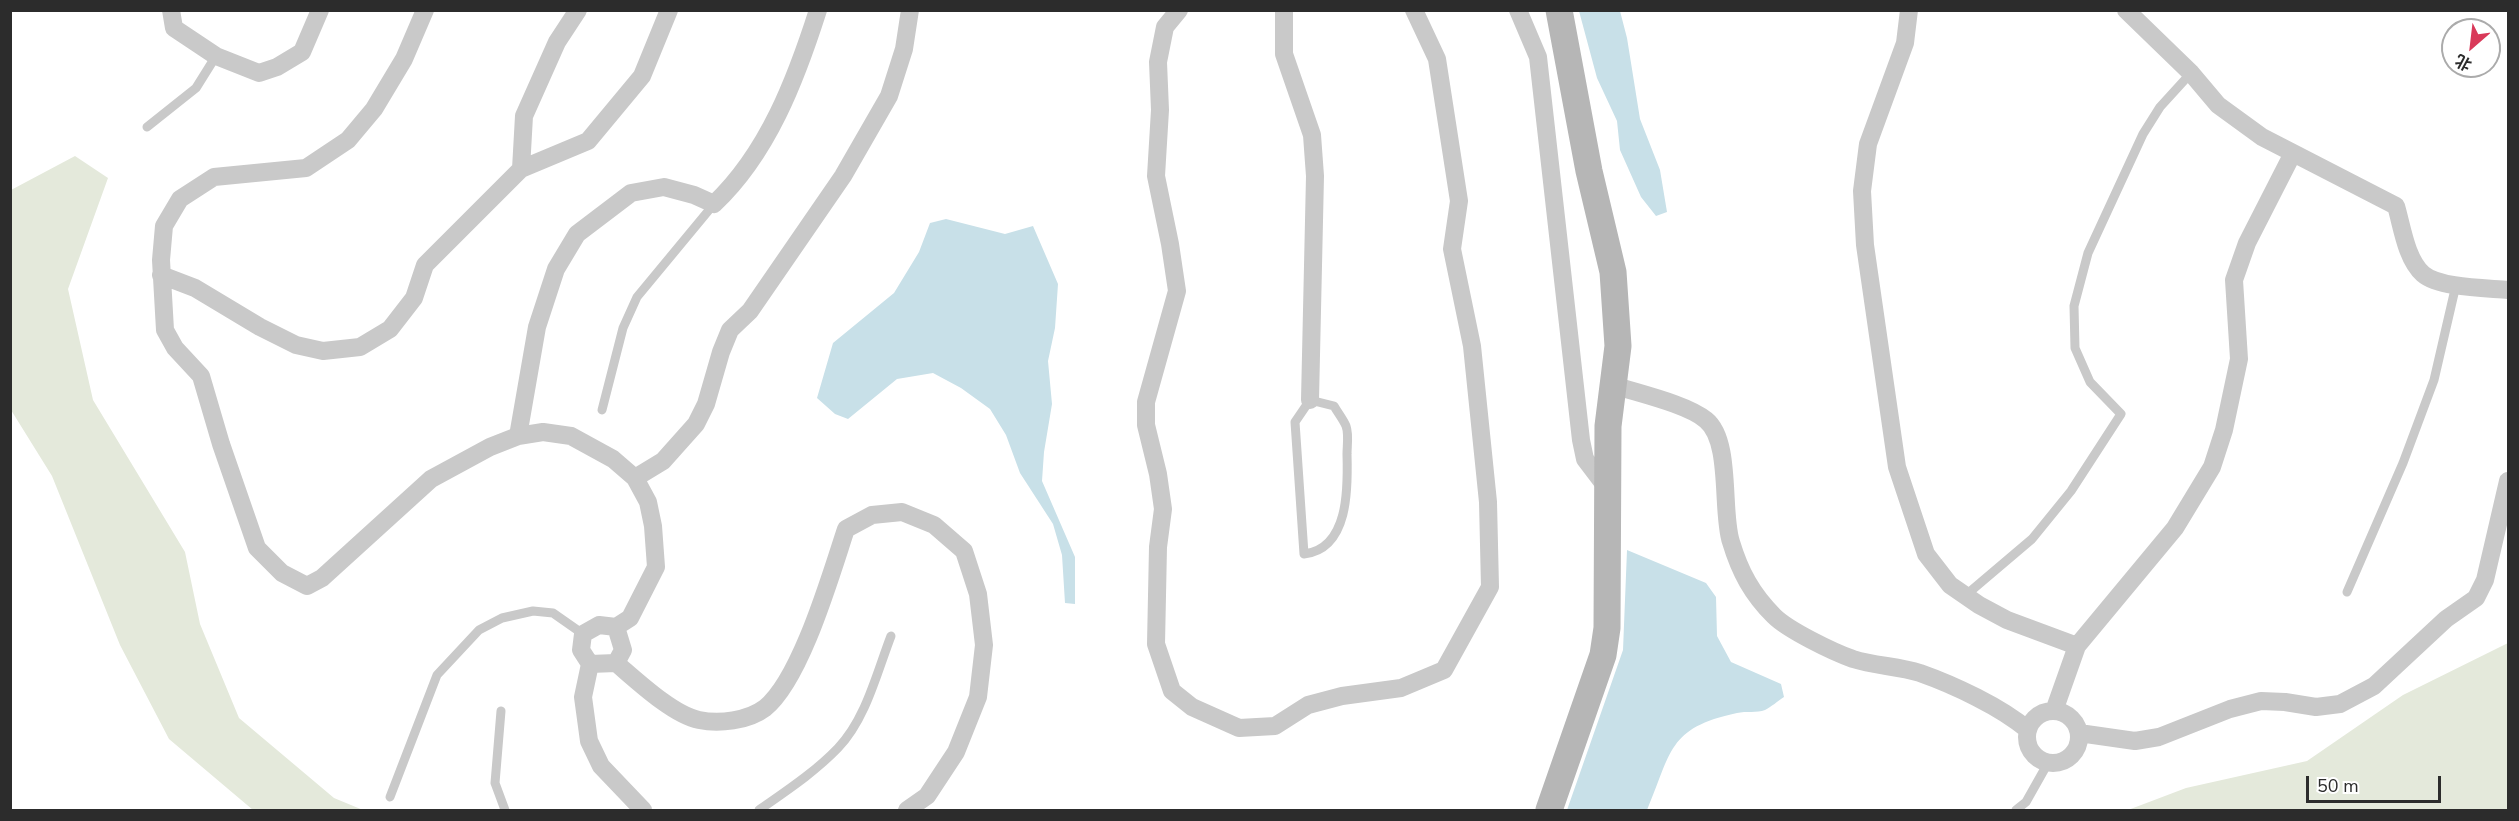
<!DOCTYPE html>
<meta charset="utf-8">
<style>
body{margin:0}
#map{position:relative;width:2519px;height:821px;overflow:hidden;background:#fff;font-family:"Nunito Sans","Noto Sans SC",sans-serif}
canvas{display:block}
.frame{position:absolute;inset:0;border:12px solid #2c2c2c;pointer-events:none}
.north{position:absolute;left:2441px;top:18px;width:60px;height:60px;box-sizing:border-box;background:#fff;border:2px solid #ababab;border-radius:50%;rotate:208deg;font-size:16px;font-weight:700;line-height:24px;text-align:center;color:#2c2c2c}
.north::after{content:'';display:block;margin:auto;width:21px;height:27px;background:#d93959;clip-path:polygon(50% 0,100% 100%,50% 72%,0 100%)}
.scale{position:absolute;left:2306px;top:776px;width:135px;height:27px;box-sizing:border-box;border:3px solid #2c2c2c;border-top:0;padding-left:8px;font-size:18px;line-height:21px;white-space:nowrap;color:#2c2c2c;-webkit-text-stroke:4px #fff;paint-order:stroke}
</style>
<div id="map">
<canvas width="2519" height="821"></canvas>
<div class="frame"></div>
<div class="north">北</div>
<div class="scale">50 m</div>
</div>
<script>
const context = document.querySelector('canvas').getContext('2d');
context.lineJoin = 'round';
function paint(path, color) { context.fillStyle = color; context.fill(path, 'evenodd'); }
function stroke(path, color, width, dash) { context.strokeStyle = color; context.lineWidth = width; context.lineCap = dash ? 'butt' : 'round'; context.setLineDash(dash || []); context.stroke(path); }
paint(new Path2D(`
 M75,156L108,178L68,289L93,400L185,552L200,624L239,718L334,798L363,810H253L169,739L120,645L52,476L11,410V190Z
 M2508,643V810H2128L2186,788L2307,761L2403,695Z`), '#e4e9db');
paint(new Path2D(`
 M1579,11H1620L1627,38L1640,119L1660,170L1667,212L1656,216L1641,197L1620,150L1617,121L1597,78Z
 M946,219L1005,234L1033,226L1058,284L1055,328L1048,361L1052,404L1044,452L1042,481L1075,557V604L1065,603L1062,555L1053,524L1020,473L1006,435L990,409L961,388L933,373L897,379L848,419L835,414L817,398L833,343L894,293L919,252L930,223Z
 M1627,550L1706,583L1716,597L1717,636L1731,662L1781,684L1784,697C1778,701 1771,707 1765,710C1757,713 1746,711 1737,713C1667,728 1672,752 1647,810H1567L1623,650Z`), '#c8e0e8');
stroke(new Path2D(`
 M147,127L196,88L216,56
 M1310,400L1334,406C1338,413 1343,419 1346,426C1349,434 1347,446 1347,454C1348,488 1349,549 1304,554L1295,422Z
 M602,410L623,328L637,297L714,204
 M2347,592L2403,463L2434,380L2456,285
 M1966,595L2032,539L2071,491L2121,414L2090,382L2075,348L2074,306L2088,253L2143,134L2160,107L2191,73
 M501,711L495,783L505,810
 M390,797L437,675L479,630L502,618L533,611L553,613L583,634
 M759,810C786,791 815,772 838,748C866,719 877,672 891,636
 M2016,810L2026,802L2048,763`), '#c9c9c9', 9);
stroke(new Path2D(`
 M171,10L174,28L216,56L259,73L277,67L302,52L320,10
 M425,10L404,59L374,109L348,140L306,168L214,177L180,199L164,226L161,260L165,330L175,348L201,376L221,444L257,548L282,573L307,586L322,578L431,479L490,447L518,436L543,432L571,436L613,459L635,478L648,502L653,526L656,567L630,618L616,627L599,625L583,634L581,650L590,664L583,697L589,741L601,766L643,810
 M1179,10L1165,27L1158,62L1160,110L1156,176L1170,244L1177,291L1146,402V425L1158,474L1163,509L1158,547L1156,644L1172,691L1192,707L1239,728L1275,726L1308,705L1342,696L1401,688L1444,670L1490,587L1488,502L1472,346L1452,249L1459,201L1437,59L1414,10
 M1284,10V54L1312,135L1315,176L1310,400
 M1518,10L1538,57L1581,440L1585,459L1607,488
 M1909,10L1905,43L1868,144L1862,191L1865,245L1897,467L1926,554L1950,585L1979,605L2007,620L2077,646
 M2126,10L2191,73L2218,105L2262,137L2396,206C2402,226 2406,259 2423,274C2439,288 2487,288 2508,290
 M521,169L588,141L642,76L669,10
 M161,275L195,288L260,327L296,345L323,351L360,347L390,329L414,298L425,265L521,169L524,116L557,42L578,10
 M1613,385C1637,393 1687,404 1706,420C1732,441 1721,512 1731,542C1740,572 1752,594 1774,616C1788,630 1833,652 1853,659C1875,666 1898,666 1920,673C1954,685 2001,707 2028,730
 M518,436L537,327L556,269L577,234L631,193L664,187L694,195L714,204C768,153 796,79 818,10
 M635,478L663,461L696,424L706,404L721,352L730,330L750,311L843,176L889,96L904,49L910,10
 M616,627L623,650L616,663
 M590,664L616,663C636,680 673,715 699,720C719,724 748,721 765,708C801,679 831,574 846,529L872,515L902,512L934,525L964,551L978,594L984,645L978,697L956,752L927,796L907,810
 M2054,711L2077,646L2175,528L2212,467L2224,430L2239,359L2234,280L2247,243L2293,153
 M2027 737a26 26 0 1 1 52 0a26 26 0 1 1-52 0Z
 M2079,733L2135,741L2159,737L2230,709L2261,701L2285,702L2316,707L2340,704L2374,686L2446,619L2476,598L2485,580L2508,481`), '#c9c9c9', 18);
stroke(new Path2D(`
 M1549,810L1603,655L1607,628L1608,426L1618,346L1613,272L1589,171L1559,10`), '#b6b6b6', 27);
</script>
